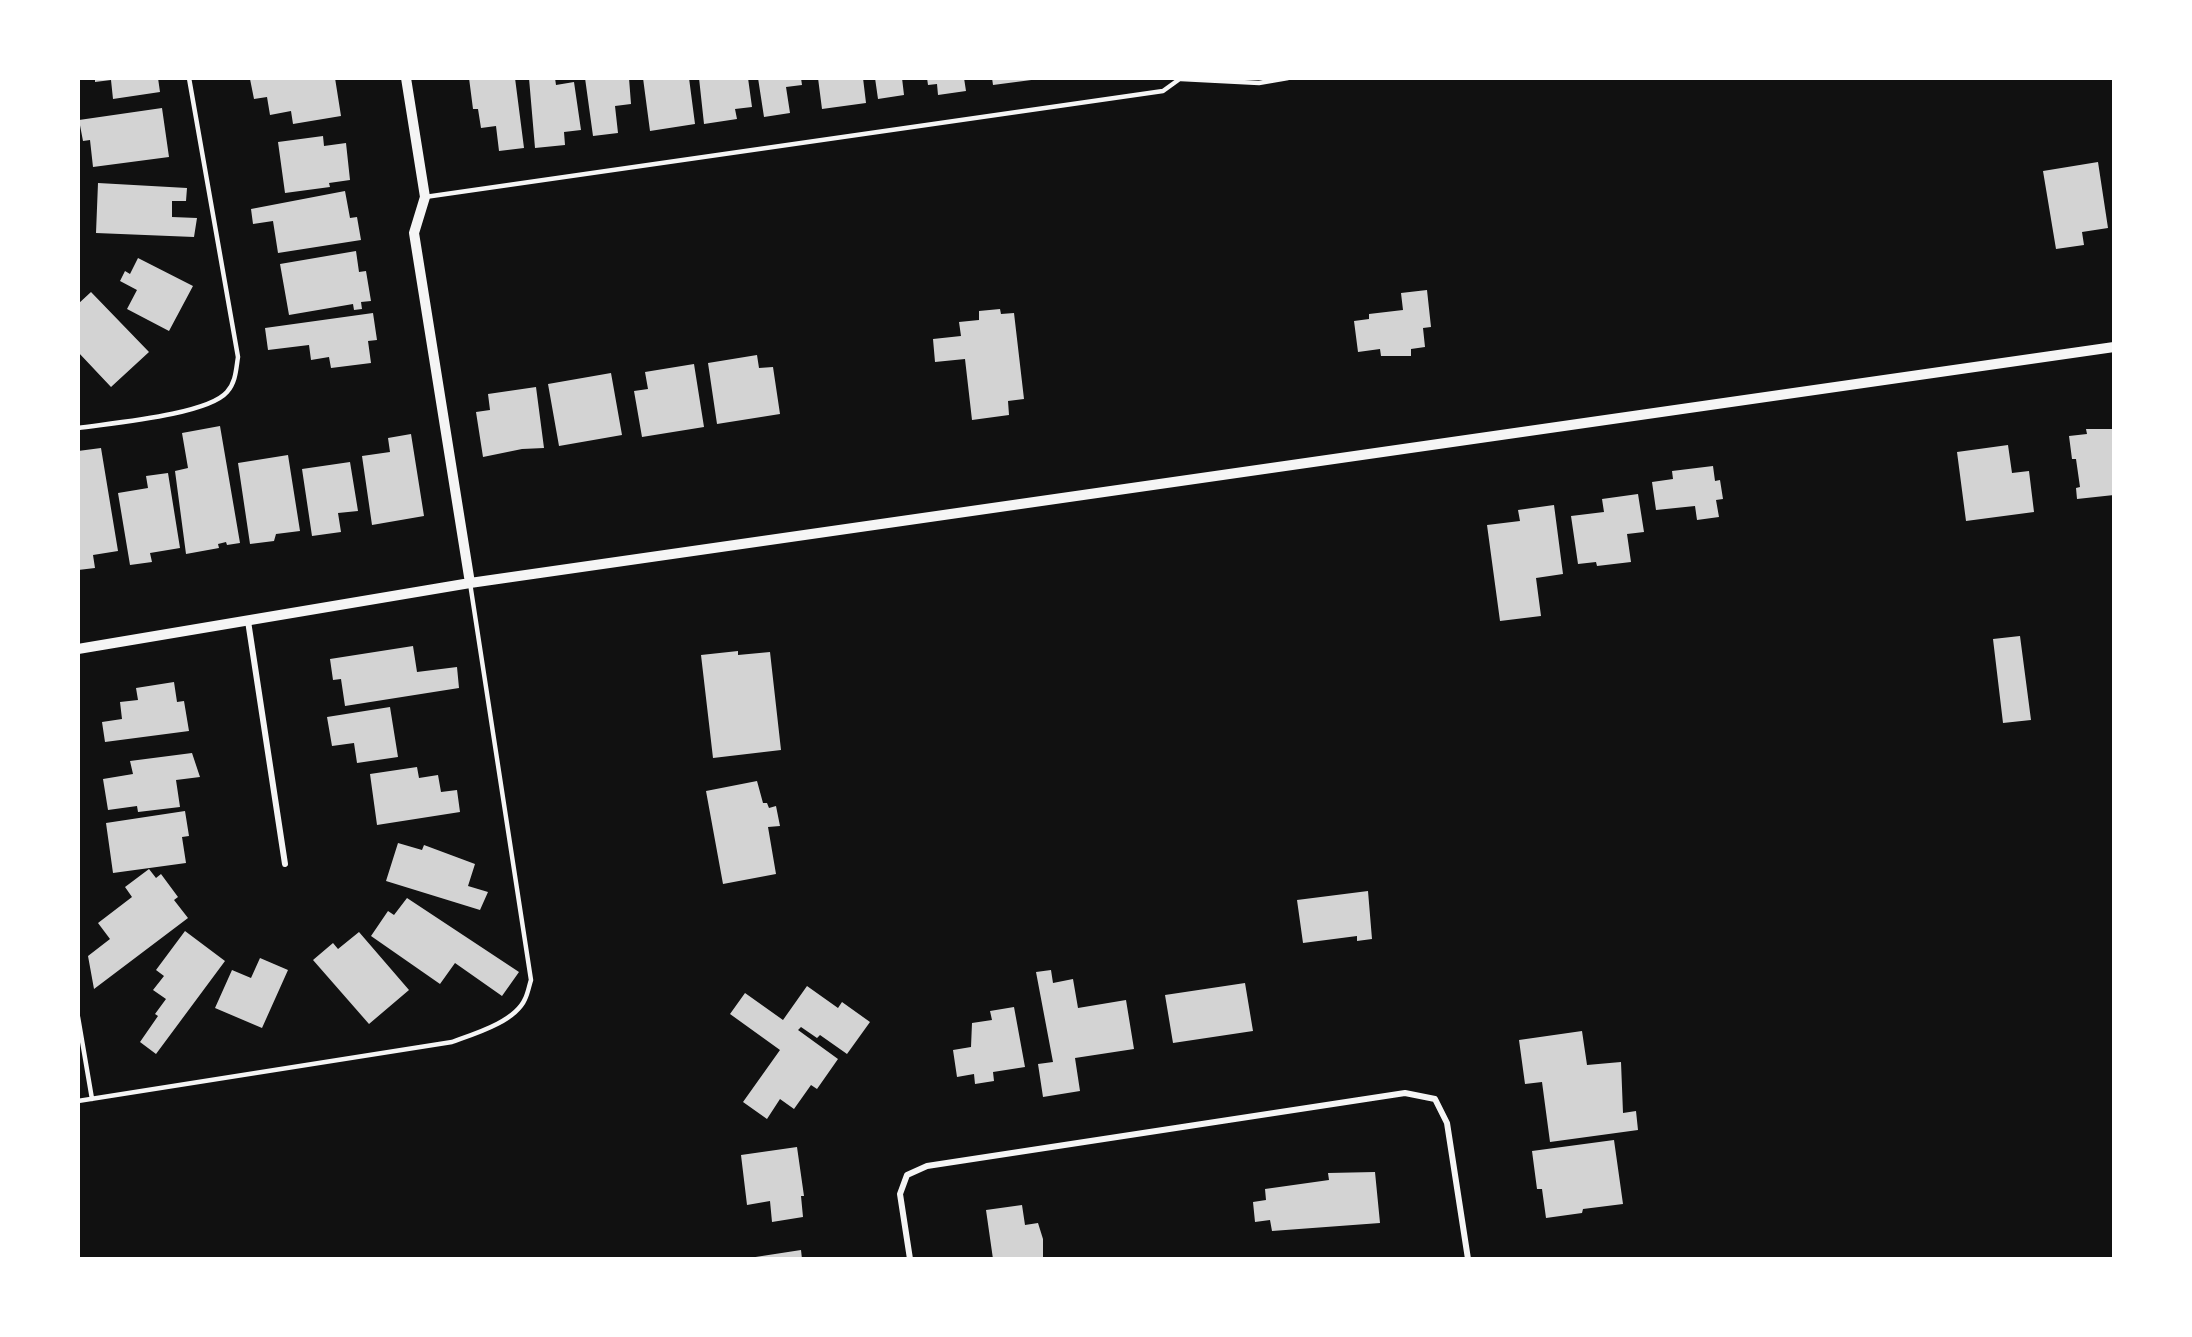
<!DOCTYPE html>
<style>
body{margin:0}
#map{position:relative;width:2192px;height:1337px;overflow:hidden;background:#111;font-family:Roboto,sans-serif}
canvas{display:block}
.frame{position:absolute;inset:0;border:80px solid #fff;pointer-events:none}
</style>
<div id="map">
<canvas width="2192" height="1337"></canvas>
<div class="frame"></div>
</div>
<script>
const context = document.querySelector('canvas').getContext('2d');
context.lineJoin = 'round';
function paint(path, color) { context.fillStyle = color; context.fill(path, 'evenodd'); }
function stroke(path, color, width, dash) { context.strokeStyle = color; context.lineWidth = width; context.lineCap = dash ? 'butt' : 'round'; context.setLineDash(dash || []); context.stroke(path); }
paint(new Path2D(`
 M95,78H158L160,92L113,99L111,80L95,82Z
 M335,78L341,116L293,124L291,111L270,115L267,97L254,99L250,79Z
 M469,78H515L524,148L499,151L496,126L481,128L478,109H473Z
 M529,78H555L556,85L574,82L581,130L564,132L565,145L535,148Z
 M585,78H629L631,104L615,106L618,133L593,136Z
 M643,78H689L695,124L650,131Z
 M699,78H748L752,107L735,109L737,119L704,124Z
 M758,78H801L802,85L786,87L790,113L764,117Z
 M818,78H863L866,103L822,109Z
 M875,78H902L904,95L878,99Z
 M927,78H964L966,91L938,95L937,84L928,85Z
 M992,78H1039V79L993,85Z
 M162,108L169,157L93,167L90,140L83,141L79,120Z
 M323,136L324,146L346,143L350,180L329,183L330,187L285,193L278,142Z
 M2098,162L2108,228L2082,232L2084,245L2056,249L2043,171Z
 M98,183L187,188L186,201H172V217L197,218L194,237L96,233Z
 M345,191L350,218L357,217L361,240L278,253L273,221L253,224L251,209Z
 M356,251L359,272L366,271L371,301L361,302L362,309L354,310L353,304L289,315L280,264Z
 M138,258L193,286L169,331L127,309L137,290L120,281L125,271L130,274Z
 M1427,290L1431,327L1423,328L1425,347L1411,349V356H1381L1380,349L1358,352L1354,321L1369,319V314L1403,310L1401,293Z
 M91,292L149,352L111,387L78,352V304Z
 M1000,309L1001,314L1014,313L1024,399L1008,401L1009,415L972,420L965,359L935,362L933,339L961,336L959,322L979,320V311Z
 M373,313L377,340L368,341L371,363L331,368L329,357L311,360L309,345L268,350L265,328Z
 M757,355L759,368L773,367L780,414L717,424L708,363Z
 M694,364L704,427L642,437L634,391L648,389L645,372Z
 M611,373L622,435L559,446L548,384Z
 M536,387L544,448L522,449L483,457L476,412L490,410L488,394Z
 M220,426L240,543L227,545L226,542L218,544L219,548L186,554L175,471L188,468L182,433Z
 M2086,429H2114V495L2077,499L2076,488L2080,487L2076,459H2072L2069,436L2087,434Z
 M411,434L424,516L372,525L362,456L390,452L388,438Z
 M2008,445L2012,473L2029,471L2034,512L1966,521L1957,452Z
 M101,448L118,551L93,555L95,568L78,570V451Z
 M288,455L300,531L276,534L274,541L250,544L238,463Z
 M350,462L358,511L338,513L341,532L312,536L302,469Z
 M1713,466L1715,481L1720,480L1723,499L1716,500L1719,517L1697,520L1695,506L1656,510L1652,482L1673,479L1672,471Z
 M168,473L180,548L150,553L152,562L130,565L118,493L148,488L146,476Z
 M1638,494L1644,532L1627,534L1631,562L1597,566L1596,562L1578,564L1571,516L1604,512L1602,499Z
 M1554,505L1563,574L1536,578L1541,616L1500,621L1487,525L1520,521L1518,510Z
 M2020,636L2031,720L2003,723L1993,639Z
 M413,646L417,672L457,667L459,688L345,706L341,679L333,680L330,659Z
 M738,651V655L770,652L781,750L713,758L701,655Z
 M174,682L177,702L184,701L189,731L105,742L102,722L122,719L120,702L138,700L136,688Z
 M390,707L398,757L357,763L354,743L332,746L327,717Z
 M192,753L200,777L176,780L180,807L138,812L137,806L108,810L103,779L133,774L130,761Z
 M417,767L419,778L438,775L441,792L457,790L460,812L377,825L370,774Z
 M757,781L763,803H767L769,808L776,806L780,826L768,827L776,874L723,884L706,791Z
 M185,811L189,836L182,837L186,863L113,873L106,823Z
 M398,843L422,850L424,845L475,864L468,886L488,892L480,910L386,881Z
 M149,869L156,878L161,874L178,897L174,900L188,918L94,989L88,956L110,939L98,923L132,897L125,887Z
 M1368,891L1372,939L1357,941V936L1303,943L1297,900Z
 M407,898L519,972L502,996L455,963L440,984L371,936L388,911L394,915Z
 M185,931L225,961L156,1054L140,1042L158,1016L155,1014L166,999L153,990L164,976L156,970Z
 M359,932L409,990L369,1024L313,960L333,943L338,949Z
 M260,958L288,970L262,1028L215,1008L232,970L251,978Z
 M1051,970L1053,983L1073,979L1078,1008L1126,1000L1134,1049L1075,1058L1080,1091L1043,1097L1038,1064L1053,1062L1036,972Z
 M1245,983L1253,1031L1173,1043L1165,995Z
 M807,986L838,1008L842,1002L870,1022L847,1054L820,1035L817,1038L801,1027L798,1030L838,1059L817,1089L811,1085L794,1109L780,1099L767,1119L743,1102L780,1050L730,1014L745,993L783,1020Z
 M1014,1007L1025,1067L993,1072L994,1081L975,1084L974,1074L957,1077L953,1050L971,1047L972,1023L992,1020L990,1011Z
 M1582,1031L1587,1065L1621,1062L1623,1113L1636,1111L1638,1130L1550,1142L1542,1082L1525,1084L1519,1040Z
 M1614,1140L1623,1204L1583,1209L1582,1213L1546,1218L1542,1189H1537L1532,1151Z
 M797,1147L804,1196H801L803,1217L772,1222L770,1201L747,1205L741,1155Z
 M1375,1172L1380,1223L1272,1231L1270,1220L1255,1222L1253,1202L1266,1200L1265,1189L1329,1180L1328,1173Z
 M1022,1205L1025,1225L1038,1223L1043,1239V1259H993L986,1210Z
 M801,1250L802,1259H750L749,1258Z`), '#d3d3d3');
stroke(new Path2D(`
 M1181,79L1259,83L1288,78
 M425,197L1163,91L1181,78
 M78,428C111,423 207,415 227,392C236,382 236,369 238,357L189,78
 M78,1017L92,1099
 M78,1101L452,1042C474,1034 515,1022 525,999C528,993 529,986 531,980L470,583`), '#f5f5f5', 4.5);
stroke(new Path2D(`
 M248,621L285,864
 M910,1259L900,1194L907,1175L927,1166L1405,1093L1435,1099L1447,1123L1468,1259`), '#f5f5f5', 6);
stroke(new Path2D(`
 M406,78L425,197L414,233L470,583
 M78,649L470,583L2114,347`), '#f5f5f5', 10);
</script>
